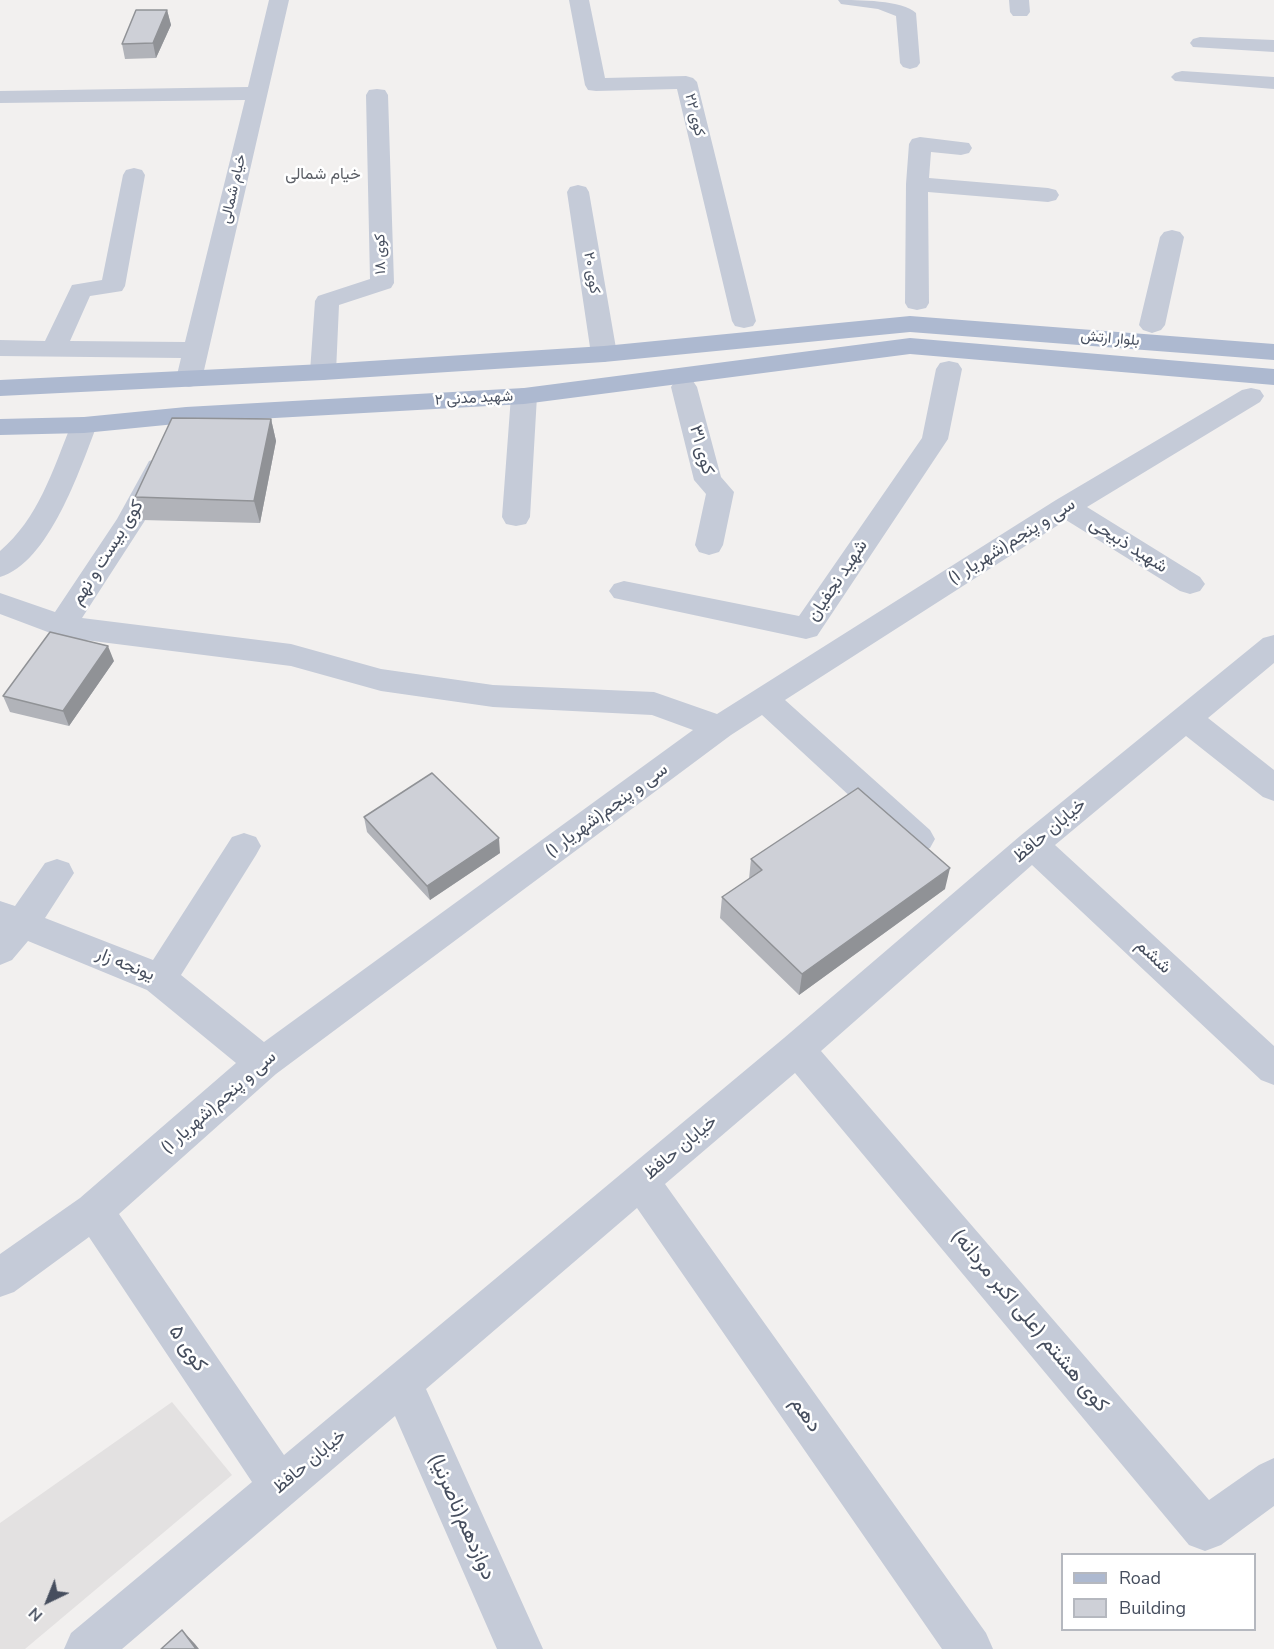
<!DOCTYPE html>
<meta charset="utf-8">
<style>
body{margin:0}
#map{position:relative;width:1274px;height:1649px;overflow:hidden;background:#f2f0ef;font-family:"Nunito Sans",sans-serif}
canvas{display:block}
.legend{position:absolute;left:1061px;top:1553px;width:195px;height:78px;box-sizing:border-box;background:#fff;border:2px solid #b5b8bf;margin:0;padding:8px 10px;list-style:none;font-size:18px;color:#464e5e}
.legend li{display:flex;align-items:center;gap:12px;height:30px}
.legend b{width:30px;border:2px solid #b5b8bf}
.north{position:absolute;left:18px;top:1571px;width:60px;height:60px;-webkit-text-stroke:4px #fff;paint-order:stroke;rotate:223deg;font-size:16px;font-weight:700;line-height:24px;text-align:center;color:#464e5e}
.north::after{content:'';display:block;margin:auto;width:21px;height:27px;background:#464e5e;clip-path:polygon(50% 0,100% 100%,50% 72%,0 100%)}
</style>
<div id="map">
<canvas width="1274" height="1649"></canvas>
<ul class="legend">
<li><b style="height:8px;background:#adb9d0"></b>Road</li>
<li><b style="height:16px;background:#ced0d7"></b>Building</li>
</ul>
<div class="north">N</div>
</div>
<script>
const context = document.querySelector('canvas').getContext('2d');
context.lineJoin = 'round';
function paint(path, color) { context.fillStyle = color; context.fill(path, 'evenodd'); }
function stroke(path, color, width, dash) { context.strokeStyle = color; context.lineWidth = width; context.lineCap = dash ? 'butt' : 'round'; context.setLineDash(dash || []); context.stroke(path); }
function write(font, color, halo, rows, align = 'center') {
  context.font = font + ' "Nunito Sans",Vazirmatn,sans-serif'; context.lineWidth = 5; context.setLineDash([]); context.textBaseline = 'middle'; context.strokeStyle = halo; context.fillStyle = color; for (const [text, x, y, turn = 0] of rows) {
    context.save(); context.translate(x, y); context.rotate((+turn || 0) * Math.PI / 180); context.textAlign = isNaN(turn) ? turn : align; if (halo) context.strokeText(text, 0, 0); context.fillText(text, 0, 0); context.restore();
  }
}
paint(new Path2D(`
 M172,1402L232,1475L25,1649H0V1523Z`), '#e3e1e1');
paint(new Path2D(`
 M269,0H289L202,379L198,385L189,387L180,385L176,379L181,358L0,356V340L45,341L72,285L102,280L123,175L126,170L134,168L142,170L145,175L125,286L122,291L90,296L70,341L185,342L245,100L0,103V91L248,87Z
 M569,0H589L605,78L686,76L693,78L697,82L756,321L753,326L744,328L735,326L732,321L677,89L596,91L588,90L585,85Z
 M838,0C858,0 903,0 916,13L920,63L917,67L910,69L903,67L900,63L896,16L878,9L841,4Z
 M1009,0H1029L1030,12L1027,16H1013L1010,12Z
 M1200,37L1274,40V52L1193,47L1190,43L1193,39Z
 M1182,71L1274,77V89L1175,81L1171,77L1175,73Z
 M377,89L385,90L388,95L394,283L391,288L339,305L336,372L332,378L323,380L314,378L310,372L315,301L318,296L370,279L366,95L369,90Z
 M920,137L969,143L972,148L969,153L961,155L931,152L929,178L1048,188L1056,190L1059,195L1056,200L1048,202L928,192L929,303L926,308L917,310L908,308L905,303L906,184L909,144L912,139Z
 M578,185L586,187L589,192L617,354L613,359L604,362L595,359L591,354L567,192L570,187Z
 M1172,230L1180,232L1184,237L1165,325L1161,330L1152,333L1143,330L1139,325L1160,237L1164,232Z
 M949,361L958,363L962,369L948,439L817,636L806,639L614,598L609,591L614,584L624,581L799,616L922,438L936,369L940,363Z
 M684,379L693,381L697,387L721,477L734,492L723,545L719,552L709,555L699,552L695,545L706,494L694,480L671,387L675,381Z
 M524,388L533,390L537,396L530,517L526,524L516,526L506,524L502,517L511,396L515,390Z
 M1251,388L1260,390L1264,396L1260,402L1087,507L1200,577L1205,584L1200,591L1190,594L1180,591L1066,520L785,700L930,830L935,839L930,848L918,852L906,848L762,715L731,735L276,1074L119,1214L284,1455L784,1038L1020,836L1263,638L1274,635V663L1208,718L1274,770V801L1263,797L1186,736L1055,845L1274,1046V1085L1261,1080L1032,865L821,1051L1209,1500L1259,1465L1274,1458V1506L1221,1545L1205,1551L1189,1545L795,1073L665,1184L986,1633L993,1649H942L637,1208L426,1389L543,1649H497L395,1416L122,1649H64L71,1633L252,1482L89,1237L14,1292L0,1297V1254L80,1198L236,1063L147,990L28,941L12,960L0,965V901L15,906L45,863L57,859L69,863L74,873L45,918L153,960L232,837L244,833L256,837L261,846L256,855L181,975L264,1042L693,730L652,715L493,707L381,691L291,666L61,637L0,614V593L55,612L117,519L149,461L159,458L169,461L173,467L144,522L82,618L291,644L381,669L493,685L654,692L717,714L1056,500L1242,390Z
 M84,417L93,419L97,425C80,469 49,563 0,577V551C38,519 53,470 71,425L75,419Z`), '#c5cbd8');
paint(new Path2D(`
 M910,316L1274,344V360L910,332L604,362L323,380L0,396V380L323,364L604,346Z
 M910,338L1274,369V385L910,354L524,404L186,423L84,433L0,435V419L84,417L186,407L524,388Z`), '#adb9d0');
paint(new Path2D(`
 M167,10L171,25L156,58L125,59L122,44Z
 M271,419L276,441L260,523L142,520L135,497Z
 M114,661L69,726L10,712L3,696Z
 M364,817L500,853L430,900L367,832Z
 M751,859L945,889L799,995L720,918L722,897L749,879Z`), '#b1b3b9');
paint(new Path2D(`
 M167,10L171,25L156,58L153,43Z
 M271,419L276,441L260,523L254,501Z
 M108,646L114,661L69,726L63,711Z
 M499,838L500,853L430,900L427,886Z
 M950,868L945,889L799,995L802,974Z
 M182,1630L195,1644L199,1649H196Z`), '#909296');
const building = new Path2D(`
 M136,10H167L153,43L122,44Z
 M172,418L271,419L254,501L135,497Z
 M50,632L108,646L63,711L3,696Z
 M432,773L499,838L427,886L364,817Z
 M858,788L950,868L802,974L722,897L762,870L751,859Z
 M182,1630L196,1649H161Z`);
paint(building, '#ced0d7');
stroke(building, '#909296', 1.5);
write('15px', '#464e5e', '#fff', [
 ["کوی ۲۲",694,115,76],
 ["خیام شمالی",234,189,-77],
 ["کوی ۱۸",381,254,-91],
 ["کوی ۲۰",591,273,81],
 ["بلوار ارتش",1110,339,5],
 ["شهید مدنی ۲",474,399,-3]
]);
write('16px', '#5b5e65', '#fff', [
 ["خیام شمالی",323,175]
]);
write('18px', '#464e5e', '#fff', [
 ["کوی ۳۱",701,450,74],
 ["سی و پنجم(شهریار ۱)",1012,542,-32],
 ["شهید ذبیحی",1128,546,32],
 ["کوی بیست و نهم",108,553,-58],
 ["شهید نجفیان",838,581,-56],
 ["سی و پنجم(شهریار ۱)",607,811,-36],
 ["خیابان حافظ",1050,831,-40],
 ["ششم",1153,957,43],
 ["یونجه زار",125,965,22],
 ["سی و پنجم(شهریار ۱)",219,1103,-41],
 ["خیابان حافظ",681,1148,-40],
 ["خیابان حافظ",310,1462,-40]
]);
write('21px', '#464e5e', '#fff', [
 ["کوی هشتم (علی اکبر مردانه)",1029,1321,50],
 ["کوی ۵",187,1349,56],
 ["دهم",805,1415,55],
 ["دوازدهم(ناصرنیا)",461,1517,66]
]);
</script>
